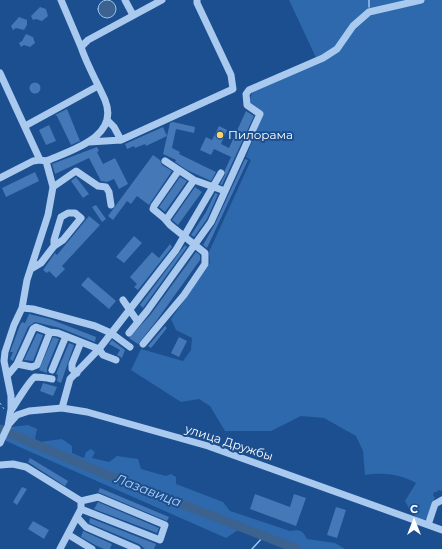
<!DOCTYPE html>
<meta charset="utf-8">
<style>
body{margin:0}
#map{position:relative;width:442px;height:549px;overflow:hidden;background:#1b4f8f;font-family:Montserrat,sans-serif}
canvas{display:block}
.north{position:absolute;left:394px;top:501px;width:40px;height:40px;-webkit-text-stroke:3px #1b4f8f;paint-order:stroke;rotate:0deg;font-size:11px;font-weight:700;line-height:16px;text-align:center;color:#fff}
.north::after{content:'';display:block;margin:auto;width:14px;height:18px;background:#fff;clip-path:polygon(50% 0,100% 100%,50% 72%,0 100%)}
</style>
<div id="map">
<canvas width="442" height="549"></canvas>
<div class="north">С</div>
</div>
<script>
const context = document.querySelector('canvas').getContext('2d');
context.lineJoin = 'round';
function paint(path, color) { context.fillStyle = color; context.fill(path, 'evenodd'); }
function stroke(path, color, width, dash) { context.strokeStyle = color; context.lineWidth = width; context.lineCap = dash ? 'butt' : 'round'; context.setLineDash(dash || []); context.stroke(path); }
function write(font, color, halo, rows, align = 'center') {
  context.font = font + ' Montserrat,sans-serif'; context.lineWidth = 4; context.setLineDash([]); context.textBaseline = 'middle'; context.strokeStyle = halo; context.fillStyle = color; for (const [text, x, y, turn = 0] of rows) {
    context.save(); context.translate(x, y); context.rotate((+turn || 0) * Math.PI / 180); context.textAlign = isNaN(turn) ? turn : align; if (halo) context.strokeText(text, 0, 0); context.fillText(text, 0, 0); context.restore();
  }
}
paint(new Path2D(`
 M289,0H442V491L438,490L437,492H434L433,496L435,497L427,518L425,520C415,520 409,509 405,501L416,483C401,474 382,472 365,475L363,451L356,436L324,418L301,416L271,431H225L210,406L199,399L181,402L131,370L141,349L183,361L191,350L192,338L176,330L171,319L210,263L209,252L251,160L246,157L263,114L249,102L253,90L318,62Z
 M28,425L37,429L35,439L40,442L62,439L72,446V453L84,458L86,452L91,449L95,452L92,458L109,462L117,456L138,459L141,469L166,476L171,474L176,477V484L223,502L230,511L290,531C299,529 303,530 307,539L335,543L345,549H290L238,530L226,538L6,441L5,435L11,427Z`), '#2e69ad');
const water = new Path2D(`
 M98 9a9 9 0 1 1 18 0a9 9 0 1 1-18 0Z`);
paint(water, '#3c6290');
stroke(water, '#9cc4f0', 1);
stroke(new Path2D(`
 M369,0V7
 M252,549L263,537`), '#9cc4f0', 1.5);
stroke(new Path2D(`
 M0,429L100,472L297,549`), '#3c6290', 9);
paint(new Path2D(`
 M40,7L46,9L48,16L42,21L36,19L33,20L31,16Z
 M19,17L27,20V25L24,30L16,28L13,30L11,26Z
 M26,34L33,37L35,43L30,47L24,45L21,47L19,43L22,41Z
 M29.5 88a5.5 5.5 0 1 1 11 0a5.5 5.5 0 1 1-11 0Z
 M67,109L80,141L71,145L57,116L55,115Z
 M246,111L254,116L222,185L220,184L225,175V170L231,157L214,149L211,155L200,150L206,137L212,140L219,126L227,130L221,144L229,148Z
 M173,122L195,127L194,133L176,129L172,148L180,152L179,154L216,172L211,181L187,170L175,162L176,160L163,154L170,123Z
 M49,125L56,141L46,145L39,130Z
 M163,127L167,136L146,146L145,144L135,148L134,146L127,149L125,144Z
 M97,147L99,151L97,152L103,164L115,158L128,184L119,189L114,179L107,182L101,181L89,158L55,174L52,164Z
 M153,155L160,160L162,165L172,171L149,205L137,196L131,204L127,201L113,220L108,216Z
 M245,159L248,160L207,248L203,245L215,224Z
 M35,172L39,181L6,197L2,188Z
 M76,177L89,194L83,198L71,181Z
 M180,177L187,181L165,212L159,207Z
 M195,187L202,192L178,225L172,220Z
 M215,193L218,194L207,219L194,237L191,235L206,212Z
 M96,205L106,219L102,222L92,207Z
 M89,216L100,225L62,266L65,269L56,278L49,271L47,273L43,270L52,257L55,253L57,255Z
 M134,236L142,243L124,263L116,257Z
 M170,244L172,247L138,290L134,287L137,284L130,277L152,252L159,258Z
 M185,245L187,247L143,308L140,305Z
 M196,252L200,255V260L157,320L138,344L129,338L151,314Z
 M88,277L116,301L109,309L81,285Z
 M29,314L50,319L96,337L95,342L60,328L35,322L28,327L13,361L10,359L13,352H10L20,325L22,322L25,323Z
 M165,326L167,328L151,348L148,346Z
 M37,333L43,335L33,361L24,360Z
 M53,337L59,339L47,368V373L39,370Z
 M179,337L187,341L179,357L171,353Z
 M112,340L125,350L122,358L117,355L120,350L109,344Z
 M69,343L74,345L61,383L57,381L58,375L56,374Z
 M43,383L57,387L53,396L40,391Z
 M30,458L68,481L65,486L28,462Z
 M22,487L27,489L17,505L13,502Z
 M100,488L169,517L167,521L98,492Z
 M255,494L290,507L294,494L306,498L296,526L250,509Z
 M98,502L159,528L157,533L94,509Z
 M336,507L346,510L337,538L327,535Z
 M90,518L156,544L154,549H145L139,544L89,523Z
 M33,521L49,530L44,539L28,529Z
 M83,531L112,544L110,549H104L95,545L81,537Z`), '#4478b7');
stroke(new Path2D(`
 M0,403L4,409`), '#a9c9ee', 1, [2, 3]);
stroke(new Path2D(`
 M61,0L81,47
 M125,0L133,15
 M0,73L40,160L46,161
 M108,121L114,127L121,140
 M25,126L98,86
 M89,142L121,140L233,89L231,75L197,3V0
 M165,161L194,180L225,191
 M0,178L33,161L40,160
 M53,187L76,171L98,186L106,187L109,192L111,205
 M166,220L194,180
 M31,269L41,263L54,246L63,240L81,218L75,213H68L61,217L54,240V246
 M123,300L138,322
 M22,308L33,309L95,326L111,333L130,347
 M129,333L147,311L211,222L260,114L247,105L246,94L249,90L323,58L337,49L353,26L369,12L421,0
 M143,344L184,295L205,264V253L170,225L164,218L153,209L154,206L179,170
 M17,364L32,367L37,365L50,332
 M52,370L66,336
 M77,373L72,369V364L81,342
 M7,376L17,364L33,329L36,327L50,332L58,333L99,349L103,355L116,360
 M62,408L70,379L99,349L176,250L221,173
 M12,409C16,403 31,378 35,377C40,377 47,378 52,379
 M9,424L17,415L29,411L62,408L87,412L208,446L442,530
 M0,443L8,426L11,409V396L4,361L5,352L14,325L22,308L27,280L48,215L53,187L46,161C72,150 120,137 105,100C97,82 87,65 81,47L88,40L162,0
 M0,465L13,464L26,467L81,501V509L60,549
 M81,501L98,497L165,525L160,540L81,509
 M77,517L86,527L137,549
 M428,525L435,504L442,500
 M69,535L92,549`), '#a9c9ee', 7);
for (const [x, y, r, color] of [
 [220,135,4,"#ffd166"]
]) { const dot = new Path2D(); dot.arc(x, y, r, 0, 2 * Math.PI); context.fillStyle = color; context.fill(dot); stroke(dot, '#1b4f8f', 1.5); }
write('12px', '#fff', '#1b4f8f', [
 ["Пилорама",228,135]
], 'left');
write('12px', '#fff', '#1b4f8f', [
 ["улица Дружбы",229,443,18]
]);
write('italic 13px', '#b5d3f5', '#1b4f8f', [
 ["Лазавица",148,491,21]
]);
</script>
